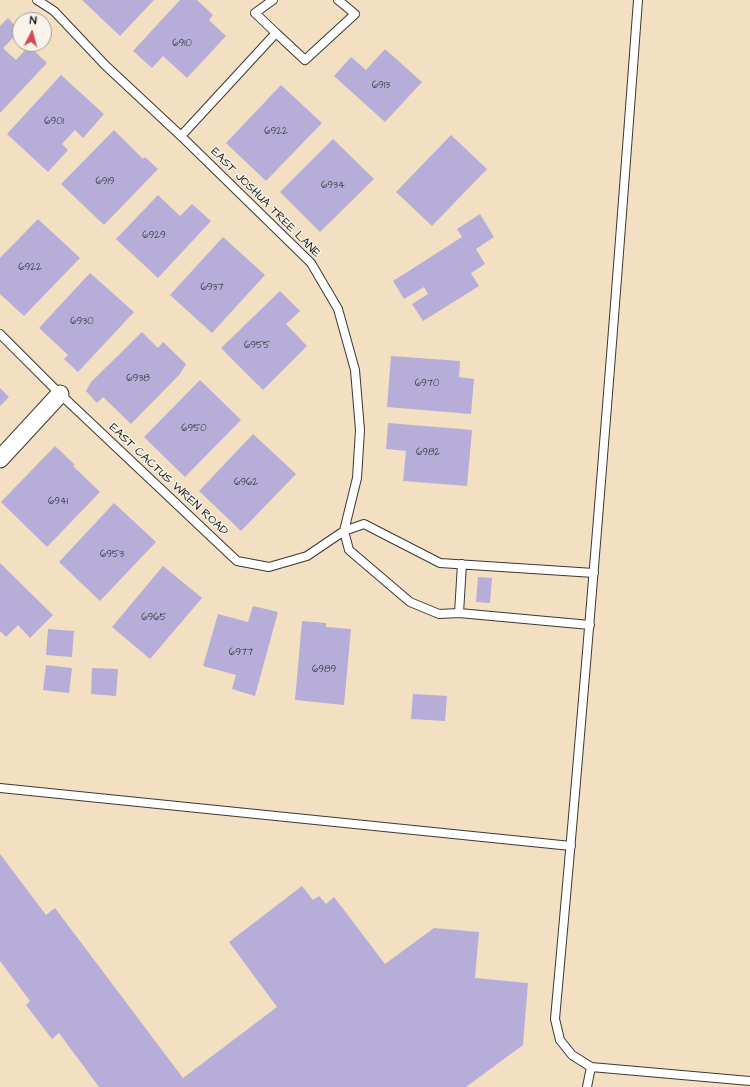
<!DOCTYPE html>
<style>
body{margin:0}
#map{position:relative;width:750px;height:1087px;overflow:hidden;background:#f3dfc2;font-family:"Architects Daughter",sans-serif}
canvas{display:block}
.north{position:absolute;left:12px;top:12px;width:40px;height:40px;box-sizing:border-box;background:#f7f3e8;border:1px solid #9f9d96;border-radius:50%;rotate:6deg;font-size:11px;font-weight:700;line-height:16px;text-align:center;color:#1c1c1c}
.north::after{content:'';display:block;margin:auto;width:14px;height:18px;background:#d1495b;clip-path:polygon(50% 0,100% 100%,50% 72%,0 100%)}
</style>
<div id="map">
<canvas width="750" height="1087"></canvas>
<div class="north">N</div>
</div>
<script>
const context = document.querySelector('canvas').getContext('2d');
context.lineJoin = 'round';
function paint(path, color) { context.fillStyle = color; context.fill(path, 'evenodd'); }
function stroke(path, color, width, dash) { context.strokeStyle = color; context.lineWidth = width; context.lineCap = dash ? 'butt' : 'round'; context.setLineDash(dash || []); context.stroke(path); }
function write(font, color, halo, rows, align = 'center') {
  context.font = font + ' "Architects Daughter",sans-serif'; context.lineWidth = 3; context.setLineDash([]); context.textBaseline = 'middle'; context.strokeStyle = halo; context.fillStyle = color; for (const [text, x, y, turn = 0] of rows) {
    context.save(); context.translate(x, y); context.rotate((+turn || 0) * Math.PI / 180); context.textAlign = isNaN(turn) ? turn : align; if (halo) context.strokeText(text, 0, 0); context.fillText(text, 0, 0); context.restore();
  }
}
paint(new Path2D(`
 M82,0H154L120,36Z
 M180,0H197L213,15L209,20L226,36L187,78L163,56L152,68L133,51Z
 M8,18L20,31L3,48L16,60L29,46L47,63L0,113V26Z
 M385,49L422,82L385,122L334,76L351,57L366,70Z
 M61,75L104,114L83,138L75,130L62,144L68,150L48,172L7,134Z
 M281,85L322,123L266,181L226,143Z
 M114,130L143,159L145,157L158,169L104,225L61,184Z
 M451,135L487,169L432,226L396,192Z
 M333,139L374,179L320,232L280,192Z
 M158,195L180,216L192,204L211,221L158,278L116,239Z
 M480,214L494,237L476,249L485,264L471,273L479,286L423,321L412,304L428,294L424,287L404,299L393,281L462,237L457,229Z
 M38,219L80,258L24,316L0,294V258Z
 M223,237L265,275L212,333L170,295Z
 M90,273L134,312L78,372L64,359L68,355L39,328Z
 M280,291L300,311L286,324L307,346L263,390L221,348Z
 M142,332L158,348L163,342L186,364L180,374L131,424L103,397L97,403L86,391L91,382Z
 M391,356L460,361L459,377L474,379L471,414L387,407Z
 M200,380L241,420L185,477L144,437Z
 M0,388L9,397L0,406Z
 M388,423L472,430L467,486L403,481L406,451L386,449Z
 M253,434L296,474L241,531L199,491Z
 M55,446L75,465L73,466L100,492L47,547L1,502Z
 M114,503L156,542L100,601L59,562Z
 M0,563L53,615L30,638L18,625L6,637L0,631Z
 M163,566L202,598L150,659L112,627Z
 M478,577L492,578L490,603L476,602Z
 M253,606L278,612L255,696L232,689L236,675L203,666L218,614L248,622Z
 M302,621L326,623V627L351,629L344,705L295,700Z
 M48,629L74,631L72,657L46,655Z
 M46,665L72,668L69,693L43,690Z
 M92,668L118,669L116,696L91,694Z
 M413,694L447,696L445,721L411,719Z
 M0,854L46,915L55,908L183,1078L277,1007L229,942L302,886L313,900L319,896L326,904L334,897L385,964L434,928L479,932L475,978L528,983L523,1045L466,1087H99L59,1033L52,1039L26,1005L30,1001L0,961Z`), '#b6aed9');
const lane = new Path2D(`
 M273,0L255,13L276,33
 M638,0C613,340 586,679 555,1019L560,1040L572,1055L591,1067L750,1081
 M181,136L276,33L305,60L355,14L338,0
 M0,334L60,394L237,561L269,567L307,556L344,531L357,478L360,430L355,370L338,309L311,263L180,135L105,65L54,11L37,0
 M459,613L462,564
 M590,625L459,613L439,614L410,602L349,550L344,531L364,524L440,563L594,573
 M0,788L571,846
 M587,1087L591,1067`);
const street = new Path2D(`
 M0,459L60,394`);
stroke(lane, '#3c3935', 10);
stroke(street, '#3c3935', 19);
stroke(lane, '#fff', 8);
stroke(street, '#fff', 17);
write('10px', '#42404b', null, [
 ["6910",182,44],
 ["6913",381,86],
 ["6901",54,122],
 ["6922",276,132],
 ["6919",105,182],
 ["6934",333,186],
 ["6929",154,236],
 ["6922",30,268],
 ["6937",212,288],
 ["6930",82,322],
 ["6955",257,346],
 ["6938",138,379],
 ["6970",427,384],
 ["6950",194,429],
 ["6982",428,453],
 ["6962",246,483],
 ["6941",58,502],
 ["6953",112,555],
 ["6965",154,618],
 ["6977",241,653],
 ["6989",324,670]
]);
write('12px', '#1c1c1c', '#f7f3e8', [
 ["EAST JOSHUA TREE LANE",265,203,45],
 ["EAST CACTUS WREN ROAD",168,480,43]
]);
</script>
